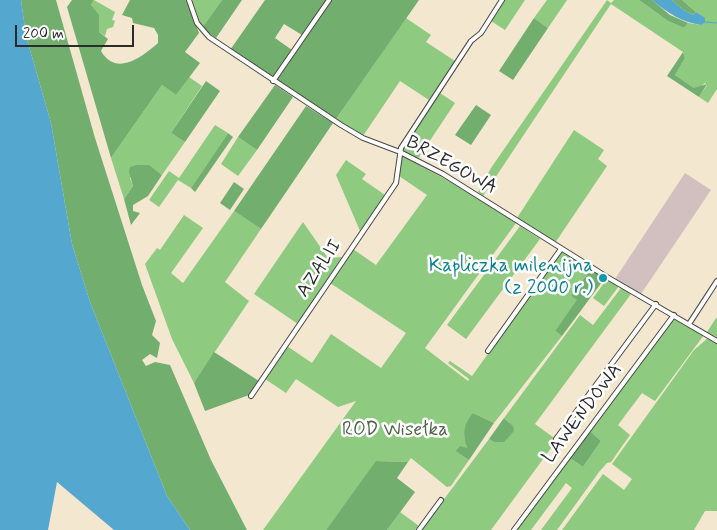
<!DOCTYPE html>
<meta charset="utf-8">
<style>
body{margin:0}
#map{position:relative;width:717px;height:530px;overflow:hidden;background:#f3e7cf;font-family:Mynerve,sans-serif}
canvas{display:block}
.scale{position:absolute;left:15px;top:25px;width:119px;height:22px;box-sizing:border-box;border:2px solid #2b2b2b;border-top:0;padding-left:6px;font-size:15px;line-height:18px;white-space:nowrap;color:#2b2b2b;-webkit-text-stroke:4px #fff;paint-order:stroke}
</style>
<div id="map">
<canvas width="717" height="530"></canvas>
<div class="scale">200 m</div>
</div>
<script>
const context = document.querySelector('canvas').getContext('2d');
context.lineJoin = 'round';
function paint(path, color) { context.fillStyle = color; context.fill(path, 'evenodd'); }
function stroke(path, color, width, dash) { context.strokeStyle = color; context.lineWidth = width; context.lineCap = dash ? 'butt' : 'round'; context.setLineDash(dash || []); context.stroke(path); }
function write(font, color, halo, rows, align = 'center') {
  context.font = font + ' Mynerve,sans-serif'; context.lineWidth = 5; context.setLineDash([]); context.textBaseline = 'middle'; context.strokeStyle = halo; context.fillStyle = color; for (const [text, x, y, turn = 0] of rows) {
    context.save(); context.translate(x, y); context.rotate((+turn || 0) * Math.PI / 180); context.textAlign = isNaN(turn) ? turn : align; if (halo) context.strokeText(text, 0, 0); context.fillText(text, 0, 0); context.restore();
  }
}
paint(new Path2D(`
 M685,173L711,190L641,294L615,279Z`), '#d2bfc0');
paint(new Path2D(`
 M94,0L115,12L112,20L115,21L113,27L107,29L105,36L99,32L98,18L91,5Z
 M192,0H222L202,28Z
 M504,0H525L505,30L491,21Z
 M547,0H567L548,28L534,18Z
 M607,0L611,3L614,0H639L668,21L684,28L688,23L701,25L702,17L682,0H717V89L708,103L699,97L707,85L705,83L698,89L694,88L675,75L685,58L683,52L611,4L483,196L478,192L491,168Z
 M406,18L431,35L426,42L455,61L429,100L400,81L363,136L336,119Z
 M189,77L202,86L171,133L185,142L162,175C145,162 145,164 130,178L133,186L124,199L111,158L162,85L176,95Z
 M440,93L455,103L417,160L402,152V149Z
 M215,125L228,133L191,188L178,180L159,207L149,200L169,171L179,178Z
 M574,130L604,150L598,159L607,166L555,243L517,218Z
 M238,137L257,150L238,176L221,164Z
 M402,156L473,194L516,223L425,348L468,381L469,379L448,363L450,361L472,376L562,251L591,269L571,296L578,300L555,331L562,336L494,423L473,413L466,444L467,448L457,451L469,460L451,486L447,487L411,458L408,462L377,461L326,530H263L356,401L338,407L296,379L286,393L265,379L287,346L312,363L331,334L381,368L406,333L330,283L353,249L376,265L427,195L399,176Z
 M346,160L366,174L362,179L385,195L360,231L336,175Z
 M234,211L261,229L225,282L249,301L194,383L172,339L145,264L157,248L160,250L184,215L203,228L171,273L183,283Z
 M303,222L328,258L342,257L298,324L254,294Z
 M520,226L540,239L466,339L447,325Z
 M607,279L619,286L604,306L593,298Z
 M621,288L631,294L535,424L557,440L491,530H421L489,439L494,442L510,423L504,418L580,315L593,325Z
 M674,317L704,335L655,401L642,393L618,425L630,435L611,462L607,463L599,472L557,530H541L572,488L566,483L531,530H517L570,458L583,467L601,441L590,431Z
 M716,318L717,319V337L707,332Z
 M708,338L717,343V511H705L694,530H562L603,474L624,490L632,479L612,464L694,350Z
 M400,512L419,526L415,530H387Z`), '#8eca7f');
paint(new Path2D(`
 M21,0H56L95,138L142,285L156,321L152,335L160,343L157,358L150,354L142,360L146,366L155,362L170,365L211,460L247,530H190L167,496L90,302L72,244L51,123L26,36Z
 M72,0H94L91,5L99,15V32L108,39L101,51C116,77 142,57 158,43V35L154,28L133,23L132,18L122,15L130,0H186L199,33L185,52L200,63L176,95L162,85L111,158L67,7Z
 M222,0H242L216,38L202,28Z
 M265,0H326L302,35L284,24L275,38L292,50L272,79L230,50Z
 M332,0H419L336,119L276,81Z
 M639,0H652L670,15L688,23L684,28L668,21Z
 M672,0H682L696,12L693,15L682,9Z
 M534,18L548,28L513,80L499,71Z
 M683,52L685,58L675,75L694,88L707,84L699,97L667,76Z
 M206,81L220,91L185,142L171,133Z
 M275,85L293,97L257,150L238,137Z
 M476,105L491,115L471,145L455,135Z
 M306,106L333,123L261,229L234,211Z
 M228,133L233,137L195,192L191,188Z
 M137,165H149L162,175L148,196L133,205V211L140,213L131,225L124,199L133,186L129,172L130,167Z
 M234,182L244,189L230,210L220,203Z
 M591,269L605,278L562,336L555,331L577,300L571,296Z
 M214,352L259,381L249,395L205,411L194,383Z
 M473,413L494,423L469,460L456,451L460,446L467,448C463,433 463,426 473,413Z
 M504,418L513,426L514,431L504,442H494L489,439Z
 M590,431L601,441L583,467L570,458Z
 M376,461L408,462L397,478L415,492L387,530H326Z`), '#72ae6e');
paint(new Path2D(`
 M0,0H21L26,36L51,123L72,244L90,302L167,496L190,530H114L57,482L48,530H0Z
 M652,0H672L682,9L693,15L696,12L705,18V22L701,25C681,22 668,13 652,0Z`), '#54a7cf');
stroke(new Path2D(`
 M704,22L717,23`), '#54a7cf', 1);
const minor = new Path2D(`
 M189,0L197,23L209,37L341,125L363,138L400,152L443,174L607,277L717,341
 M273,81L329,0
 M689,324L717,281
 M488,351L561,249
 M251,396L396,183L401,148L471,41L481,33L502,0
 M556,439L656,304
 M419,530L441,500
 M514,530L674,315`);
stroke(minor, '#494744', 6);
stroke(minor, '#fff', 4);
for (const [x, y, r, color] of [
 [603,278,5,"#0f9aa8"]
]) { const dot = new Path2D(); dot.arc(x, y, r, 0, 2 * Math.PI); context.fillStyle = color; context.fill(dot); stroke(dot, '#fff', 2); }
write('19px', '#2b2b2b', '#fff', [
 ["BRZEGOWA",451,166,29],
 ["AZALII",320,269,-56],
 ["LAWENDOWA",583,414,-53]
]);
write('19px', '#0d838f', '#fff', [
 ["Kapliczka milenijna",593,267],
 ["(z 2000 r.)",593,289]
], 'right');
write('19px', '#4e6348', '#fff', [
 ["ROD Wisełka",395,431]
]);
</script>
